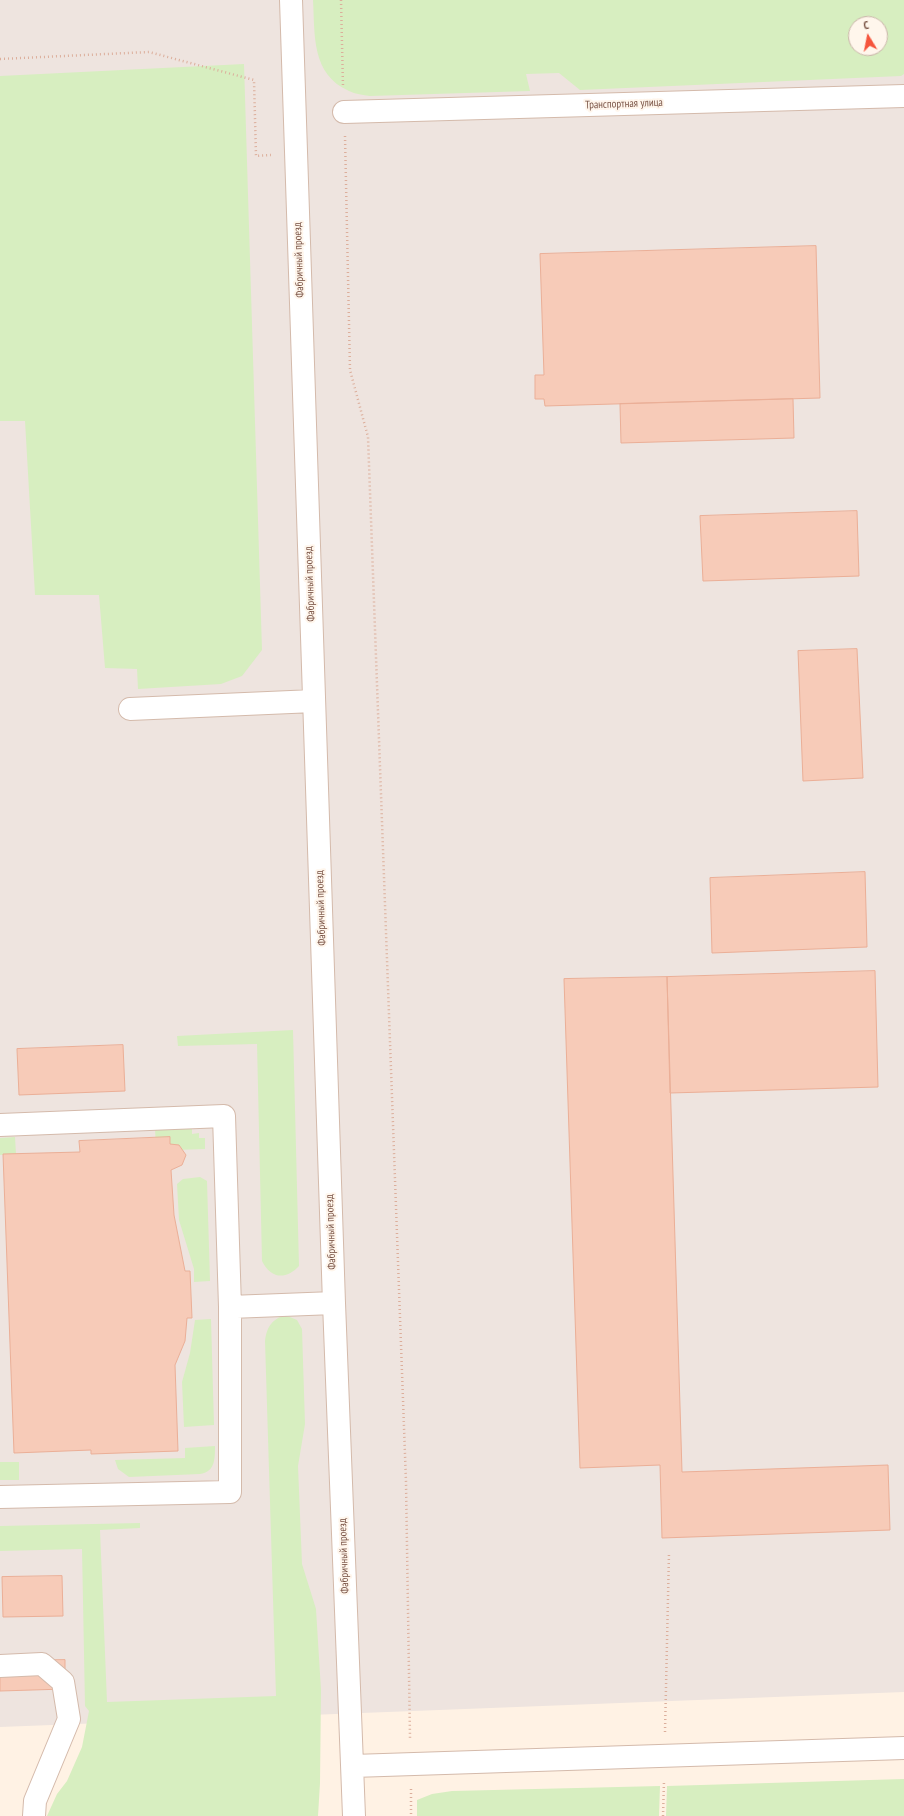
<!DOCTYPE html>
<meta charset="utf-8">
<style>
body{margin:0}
#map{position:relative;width:904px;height:1816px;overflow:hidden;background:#fff2e4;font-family:"PT Sans Narrow",sans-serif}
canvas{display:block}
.north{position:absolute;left:848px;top:16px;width:40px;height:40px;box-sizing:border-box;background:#fff6ec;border:1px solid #cab5aa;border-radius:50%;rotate:350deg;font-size:11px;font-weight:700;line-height:16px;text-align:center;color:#7a5446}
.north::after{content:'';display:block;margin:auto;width:14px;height:18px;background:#f5543c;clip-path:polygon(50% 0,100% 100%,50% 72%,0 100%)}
</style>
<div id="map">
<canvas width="904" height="1816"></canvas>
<div class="north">С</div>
</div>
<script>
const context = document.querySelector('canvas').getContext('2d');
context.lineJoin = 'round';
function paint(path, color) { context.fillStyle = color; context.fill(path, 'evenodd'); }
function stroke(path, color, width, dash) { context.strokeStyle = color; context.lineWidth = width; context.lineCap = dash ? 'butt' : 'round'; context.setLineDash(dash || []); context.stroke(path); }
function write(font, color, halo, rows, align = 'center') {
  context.font = font + ' "PT Sans Narrow",sans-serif'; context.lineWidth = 4; context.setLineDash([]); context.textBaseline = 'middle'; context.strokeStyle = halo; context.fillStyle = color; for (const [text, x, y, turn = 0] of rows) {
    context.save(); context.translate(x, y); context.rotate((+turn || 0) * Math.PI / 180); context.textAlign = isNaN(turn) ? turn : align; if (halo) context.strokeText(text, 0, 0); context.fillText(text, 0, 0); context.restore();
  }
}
paint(new Path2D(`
 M0,0H904V1692L0,1727ZM856,24H880V48H856Z`), '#eee4df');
paint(new Path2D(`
 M313,0H904V74L901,76L580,90L559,73L526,74L530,91L370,96C363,95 355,94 349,91C311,74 315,35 313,0ZM856,24H880V48H856Z
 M244,64L262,650L242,676L221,684L138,689L137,669L105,668L99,595H35L25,421H0V76Z
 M293,1030L299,1266C286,1280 271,1279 262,1261L257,1044L178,1046L177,1036Z
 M192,1127V1134L199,1133V1138H205V1149L175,1150L156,1147L155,1129Z
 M15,1137L16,1154L0,1155V1138Z
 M200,1177L207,1181L210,1281L194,1282V1269L179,1220L177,1184L183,1179Z
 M285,1315L297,1320L302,1329L305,1424L298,1466L302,1564L316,1609L321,1690L320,1783L318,1816H47L57,1794L67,1781L82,1747L89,1711L85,1706L82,1549L0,1551V1526L140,1523V1528L100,1530L107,1702L276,1696L265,1341C267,1327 271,1320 285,1315Z
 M211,1319L214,1425L184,1427L182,1382L190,1353L195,1320Z
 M0,1445V1462H19V1480H0Z
 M215,1446C215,1459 215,1472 200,1474L129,1477L118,1469L115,1460L185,1458V1448Z
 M904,1779V1816H666L667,1786Z
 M660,1786L659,1816H417V1800L432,1794L452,1791Z`), '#d7eec0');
const building = new Path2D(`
 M816,246L820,398L545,406L544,399H535V375H544L540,254Z
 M793,399L794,438L621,443L620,404Z
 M857,511L859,576L703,581L700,516Z
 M857,649L863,778L803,781L798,651Z
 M865,872L867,947L712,953L710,878Z
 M875,971L878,1087L670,1093L667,977Z
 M667,977L682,1472L888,1465L890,1530L662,1538L660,1465L580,1468L564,979Z
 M123,1045L125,1091L19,1095L17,1049Z
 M170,1137V1144L179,1145L186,1155L182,1165L171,1170L174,1215L185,1271H190L192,1318H187L185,1341L175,1365L178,1451L91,1454V1450L14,1453L3,1154L80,1152L79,1141Z
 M62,1576L63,1616L3,1617L2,1577Z
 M65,1660V1689L0,1691V1661Z`);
paint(building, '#f7cbb8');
stroke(building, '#ebaf97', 1);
const minor = new Path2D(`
 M291,0L334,1303L354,1816
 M344,112L904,96
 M130,709L314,701
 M0,1125L224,1116L230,1307V1492L0,1497
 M230,1307L334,1303
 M0,1666L42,1664L63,1682L69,1719L35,1801L34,1816
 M353,1766L904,1748`);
stroke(minor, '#d4baab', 24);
stroke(new Path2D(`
 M341,0L343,87
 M0,59L149,52L254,80L256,156L271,155
 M345,136L350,370L368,437L406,1482L410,1738
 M665,1732L669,1553
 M411,1789V1816
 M663,1816L664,1781`), '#dcae9b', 2.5, [1, 3]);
stroke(minor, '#fff', 22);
write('11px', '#7a5446', '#fff6ec', [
 ["Транспортная улица",624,104,-2],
 ["Фабричный проезд",299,260,-92],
 ["Фабричный проезд",310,584,-92],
 ["Фабричный проезд",321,908,-92],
 ["Фабричный проезд",331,1232,-92],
 ["Фабричный проезд",344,1556,-92]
]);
</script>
